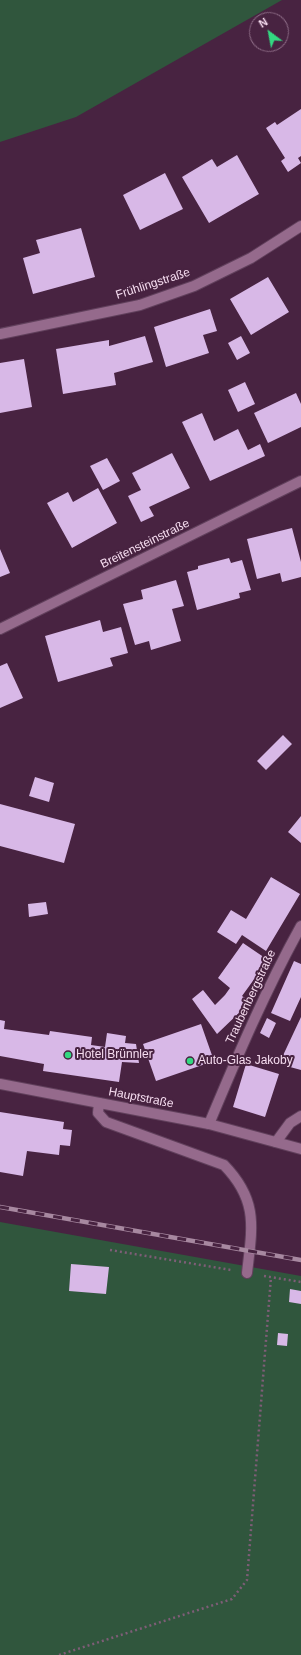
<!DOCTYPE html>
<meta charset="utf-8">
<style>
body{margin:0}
#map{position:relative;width:301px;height:1655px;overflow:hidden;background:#482341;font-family:Arial,sans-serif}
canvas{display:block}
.north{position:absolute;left:249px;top:12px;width:40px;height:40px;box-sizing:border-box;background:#482341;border:1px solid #8e6d87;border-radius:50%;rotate:328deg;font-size:11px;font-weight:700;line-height:16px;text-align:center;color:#f6ddf0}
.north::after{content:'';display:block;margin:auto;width:14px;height:18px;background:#33d881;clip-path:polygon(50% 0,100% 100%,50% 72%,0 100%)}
</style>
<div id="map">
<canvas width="301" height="1655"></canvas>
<div class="north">N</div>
</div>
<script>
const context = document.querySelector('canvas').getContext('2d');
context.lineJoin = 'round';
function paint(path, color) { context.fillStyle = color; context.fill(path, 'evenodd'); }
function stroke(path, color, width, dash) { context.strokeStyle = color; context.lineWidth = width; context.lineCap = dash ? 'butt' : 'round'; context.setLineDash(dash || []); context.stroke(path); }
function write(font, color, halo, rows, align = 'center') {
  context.font = font + ' Arial,sans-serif'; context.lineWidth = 4; context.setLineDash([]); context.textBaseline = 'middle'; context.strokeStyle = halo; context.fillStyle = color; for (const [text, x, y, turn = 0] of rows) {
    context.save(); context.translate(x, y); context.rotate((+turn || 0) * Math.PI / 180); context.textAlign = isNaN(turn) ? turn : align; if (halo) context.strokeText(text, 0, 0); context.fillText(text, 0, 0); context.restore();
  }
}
paint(new Path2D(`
 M0,0H282L76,117L0,142Z
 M0,1222L301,1276V1655H0Z`), '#30563d');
paint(new Path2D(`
 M301,109V156L298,158L301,163L288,172L281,161L285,158L266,128L275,122L277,125Z
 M237,155L259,194L209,223L182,177L212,159L217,167Z
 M165,173L183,209L140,230L123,195Z
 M81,228L95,277L33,294L23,258L40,253L36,240Z
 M268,277L289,312L251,335L230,299Z
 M210,309L217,331L203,335L209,353L166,367L154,327Z
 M145,336L153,362L114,373L116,385L63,394L56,349L109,340V346Z
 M241,336L250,353L237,360L228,343Z
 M24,359L32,407L0,413V363Z
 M245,382L255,404L238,412L228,390Z
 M296,393L301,404V427L268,443L254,413Z
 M202,413L214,441L238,429L248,450L260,444L265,456L210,481L182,422Z
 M172,453L190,488L149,507L154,516L141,522L128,496L141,490L132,473Z
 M107,458L120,481L103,490L90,466Z
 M98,488L117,523L72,548L47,503L68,492L73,502Z
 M292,528L301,562V577L282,582L280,573L257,579L247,539Z
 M0,549L10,573L0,577Z
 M229,558L231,563L242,560L251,590L239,593L240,598L197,610L187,572L198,569V566Z
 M176,580L184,606L172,609L181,641L151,650L149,641L135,645L123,604L143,599L141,590Z
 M100,620L103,632L121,627L128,653L110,658L113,666L58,682L45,636Z
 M7,663L23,698L0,708V666Z
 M283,735L292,744L266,770L257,761Z
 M35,777L54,783L49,802L29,796Z
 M0,804L75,824L64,863L0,846Z
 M301,816V843L288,832Z
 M271,877L300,894L266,951L242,935L236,944L217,932L231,910L246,919Z
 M46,902L48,914L29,917L28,904Z
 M243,943L268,960L242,996L248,1000L241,1011L217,1034L192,999L203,990L215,1005L225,995L230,988L218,978Z
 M294,961L301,964V997L290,1021L271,1013Z
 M301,1017V1070L279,1064Z
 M267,1018L276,1023L269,1038L260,1033Z
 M0,1020L5,1021L4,1029L49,1035L50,1031L92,1037L91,1045L105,1047L107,1033L126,1036L125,1043L136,1044L139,1063L122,1062L119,1082L43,1071L44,1064L0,1056Z
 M201,1024L214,1061L156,1081L143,1044Z
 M246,1064L279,1074L265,1117L233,1107Z
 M0,1112L64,1122L63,1129L72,1130L70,1146L60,1145L59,1155L27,1151L23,1176L0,1172Z
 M71,1264L109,1267L106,1294L69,1291Z
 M290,1289L301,1291V1304L289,1302Z
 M278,1333L288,1334L287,1346L277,1345Z`), '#d8b8e7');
const lane = new Path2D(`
 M99,1103L98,1113L106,1122L224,1165C259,1201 252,1228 247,1273`);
const street = new Path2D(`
 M0,334L140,305L194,286L251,258L301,226
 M0,629L301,481
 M209,1124C237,1057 266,989 301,926
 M276,1142L290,1123L301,1116`);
const secondary = new Path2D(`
 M0,1084L209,1124L301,1149`);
stroke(lane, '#61405c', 12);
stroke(street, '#61405c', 12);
stroke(secondary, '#61405c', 12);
stroke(new Path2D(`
 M110,1250L231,1270
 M264,1276L301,1282
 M59,1655L232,1599L247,1580L271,1277`), '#7e5d77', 2.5, [2, 3]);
stroke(lane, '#956a8c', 10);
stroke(street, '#956a8c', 10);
stroke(secondary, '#956a8c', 10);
const rail = new Path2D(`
 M0,1207L301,1260`);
stroke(rail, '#a788a0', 4.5);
stroke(rail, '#482341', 3, [9]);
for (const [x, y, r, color] of [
 [68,1055,4,"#33d881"],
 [190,1061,4,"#33d881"]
]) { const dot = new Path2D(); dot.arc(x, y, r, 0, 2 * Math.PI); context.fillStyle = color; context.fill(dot); stroke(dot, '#482341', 1.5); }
write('12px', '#f6ddf0', '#482341', [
 ["Frühlingstraße",153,284,-18],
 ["Breitensteinstraße",145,544,-26],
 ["Traubenbergstraße",251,997,-65],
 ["Hauptstraße",141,1098,11]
]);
write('12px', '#f6ddf0', '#482341', [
 ["Hotel Brünnler",76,1055],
 ["Auto-Glas Jakoby",198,1061]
], 'left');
</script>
